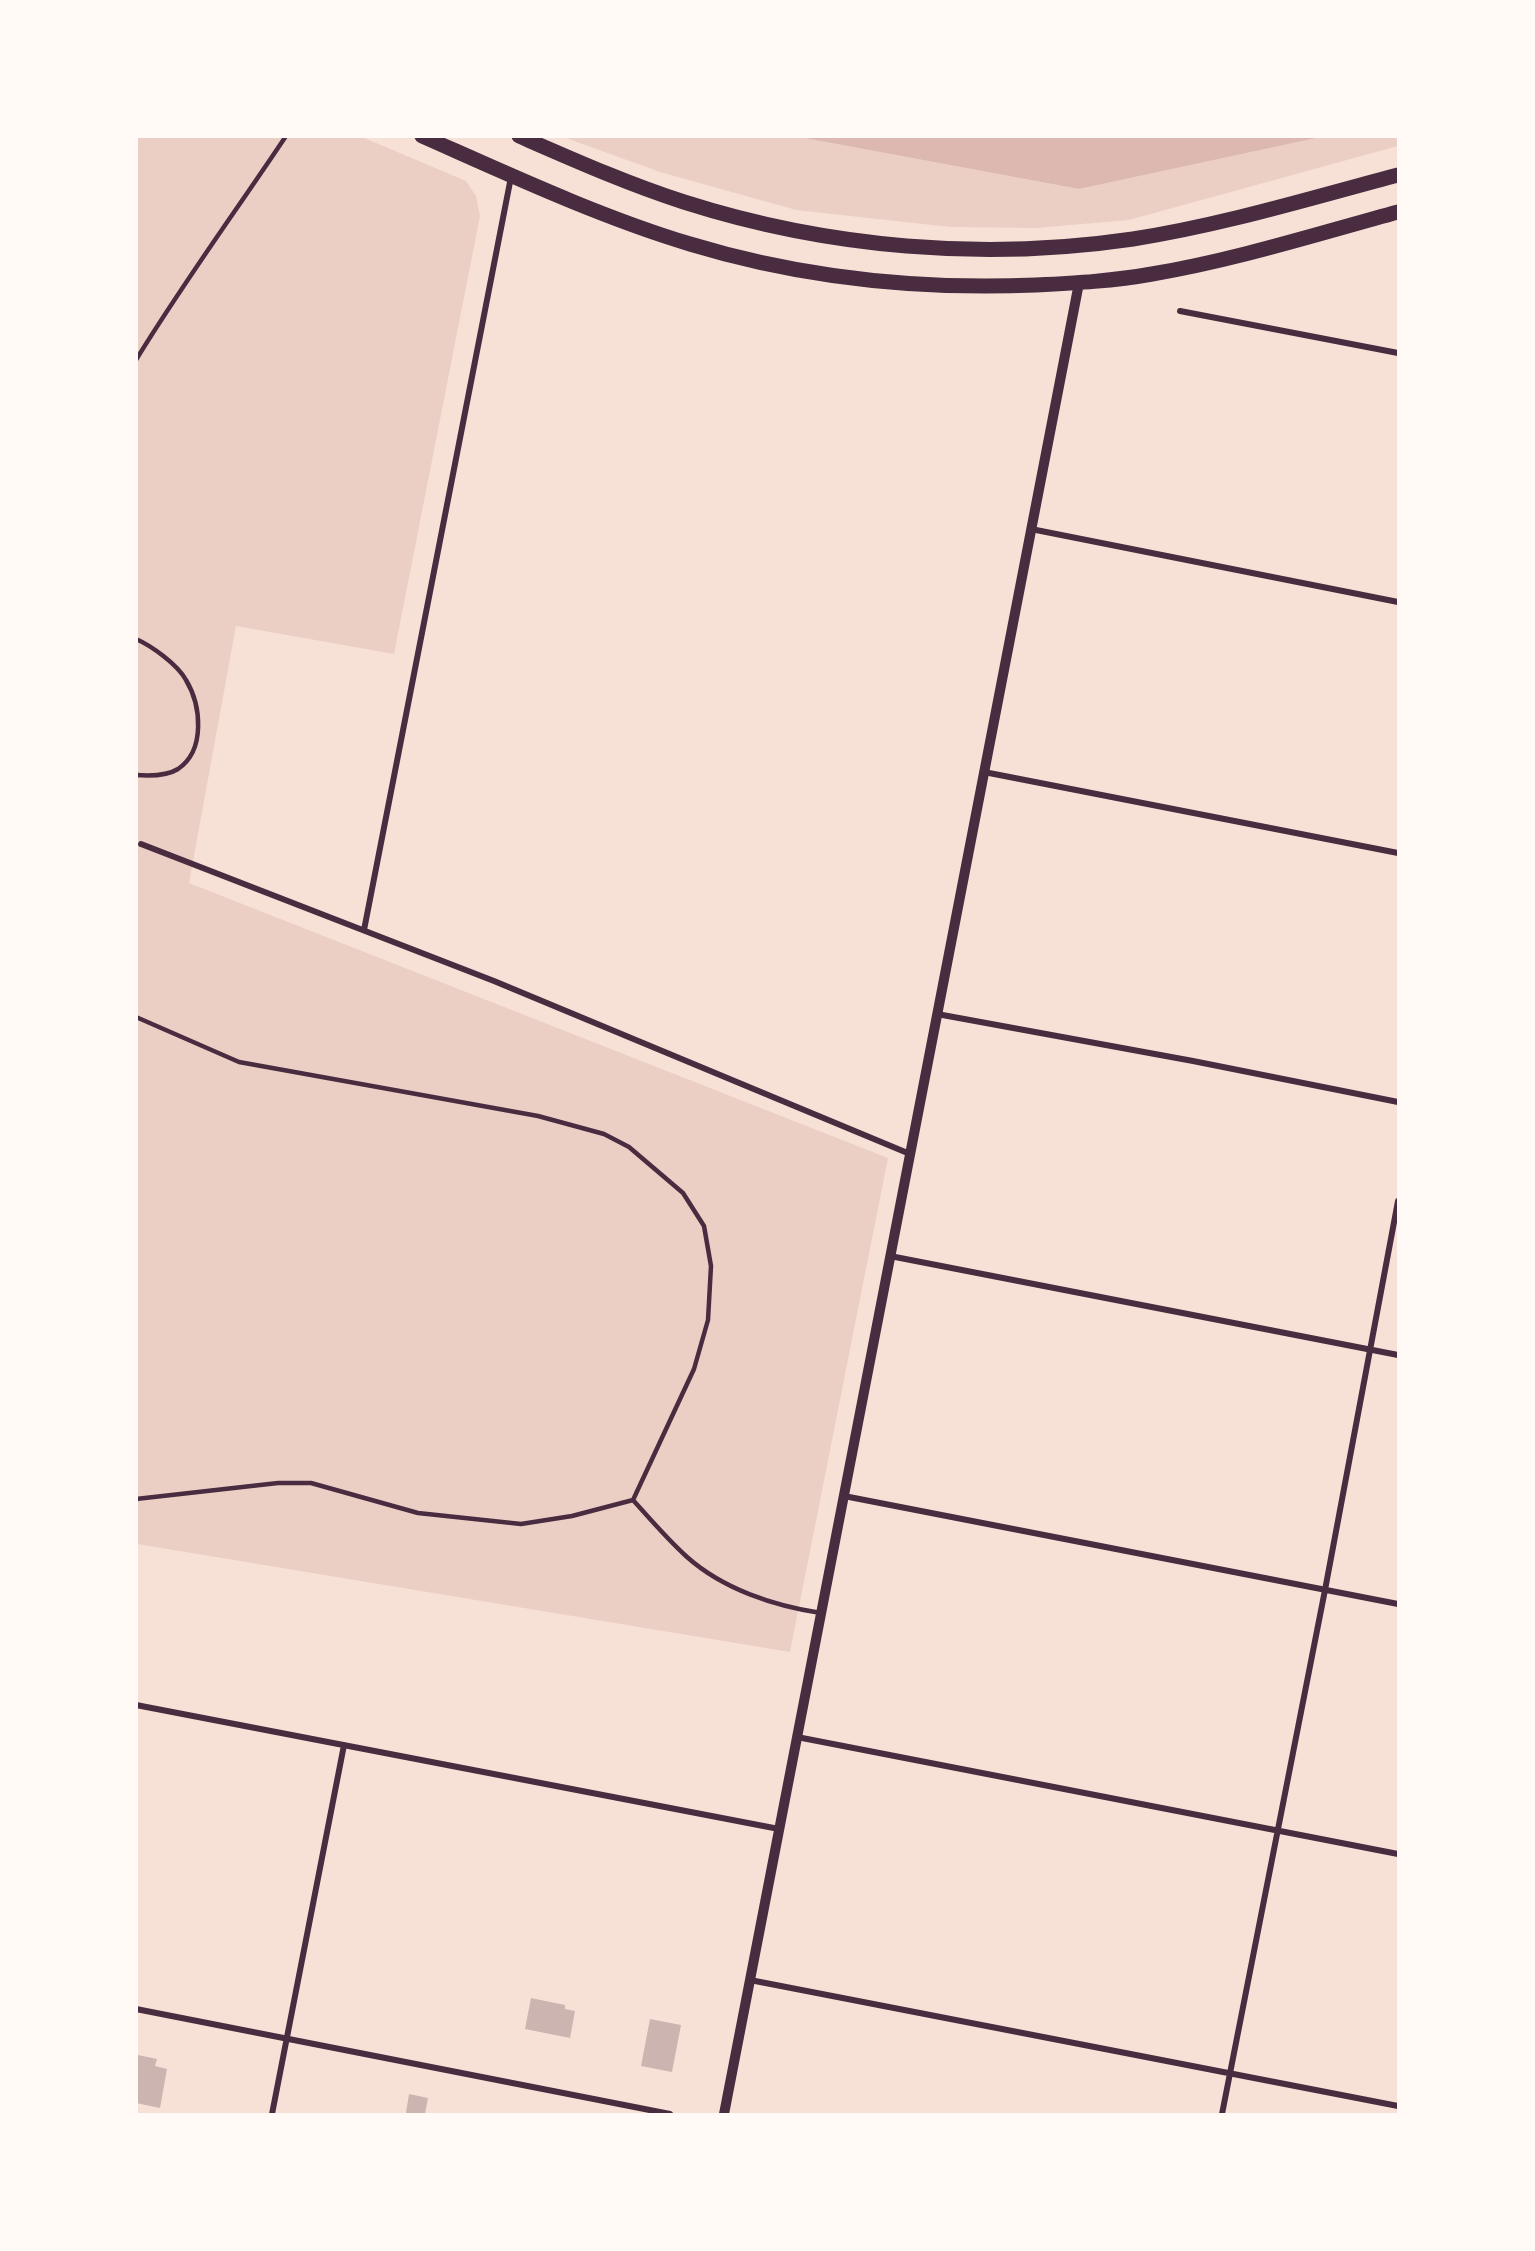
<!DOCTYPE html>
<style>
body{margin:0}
#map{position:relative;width:1535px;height:2251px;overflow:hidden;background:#f7e1d7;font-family:Inter,sans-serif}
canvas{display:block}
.frame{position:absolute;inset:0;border:138px solid #fffaf5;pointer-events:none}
</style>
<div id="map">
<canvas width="1535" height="2251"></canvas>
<div class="frame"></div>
</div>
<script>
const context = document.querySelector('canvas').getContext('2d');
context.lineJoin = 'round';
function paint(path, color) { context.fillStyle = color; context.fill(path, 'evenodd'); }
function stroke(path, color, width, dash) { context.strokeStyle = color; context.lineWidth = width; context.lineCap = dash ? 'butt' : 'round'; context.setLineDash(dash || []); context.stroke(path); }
paint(new Path2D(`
 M136,137H362L466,181L476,196L480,216L394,654L236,626L189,883L888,1158L790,1652L137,1544Z
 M563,137H799L1079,189L1321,137H1398V146L1129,220L1036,228L950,227L796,210L660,172Z`), '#ebcfc5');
paint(new Path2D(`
 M799,137H1321L1079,189Z`), '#dcb8b0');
paint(new Path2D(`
 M531,1998L565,2005V2009L575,2011L570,2038L525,2029Z
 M650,2019L681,2025L672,2072L641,2066Z
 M138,2055L157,2059L155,2066L167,2069L160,2108L136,2103Z
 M409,2094L428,2098L425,2114L406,2113Z`), '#ccb4b1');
stroke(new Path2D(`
 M136,360C183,283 236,211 286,136
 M136,639C152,646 178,665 186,680C201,705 206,750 178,769C167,776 149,776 136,775
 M136,1017L239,1062L538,1116L604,1134L629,1147L683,1193L704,1226L711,1266L708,1320L694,1369L633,1500
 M136,1499L278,1483H311L418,1513L521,1524L572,1516L633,1500
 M633,1500C651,1520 668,1540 687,1557C723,1589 774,1606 821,1613`), '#4a2c40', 4.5);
stroke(new Path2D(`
 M1180,311L1398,353
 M1031,529L1398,602
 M984,772L1398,853
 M141,844L494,981L910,1154
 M364,930L511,177
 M937,1014L1193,1061L1398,1102
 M890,1256L1398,1355
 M844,1496L1398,1604
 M136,1705L779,1829
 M797,1737L1398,1854
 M750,1980L1398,2106
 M136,2009L670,2114
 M272,2114L344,1745
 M1222,2114L1325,1590L1398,1201`), '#4a2c40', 6);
stroke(new Path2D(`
 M724,2114L1079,283`), '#4a2c40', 10);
stroke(new Path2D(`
 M422,136C508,174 600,217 690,244C802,278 919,290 1036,285C1075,283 1114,281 1152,274C1235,260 1317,234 1398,212
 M519,136C574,160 628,184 684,202C828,248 984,261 1133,239C1223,225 1311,198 1398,175`), '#4a2c40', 15);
</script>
